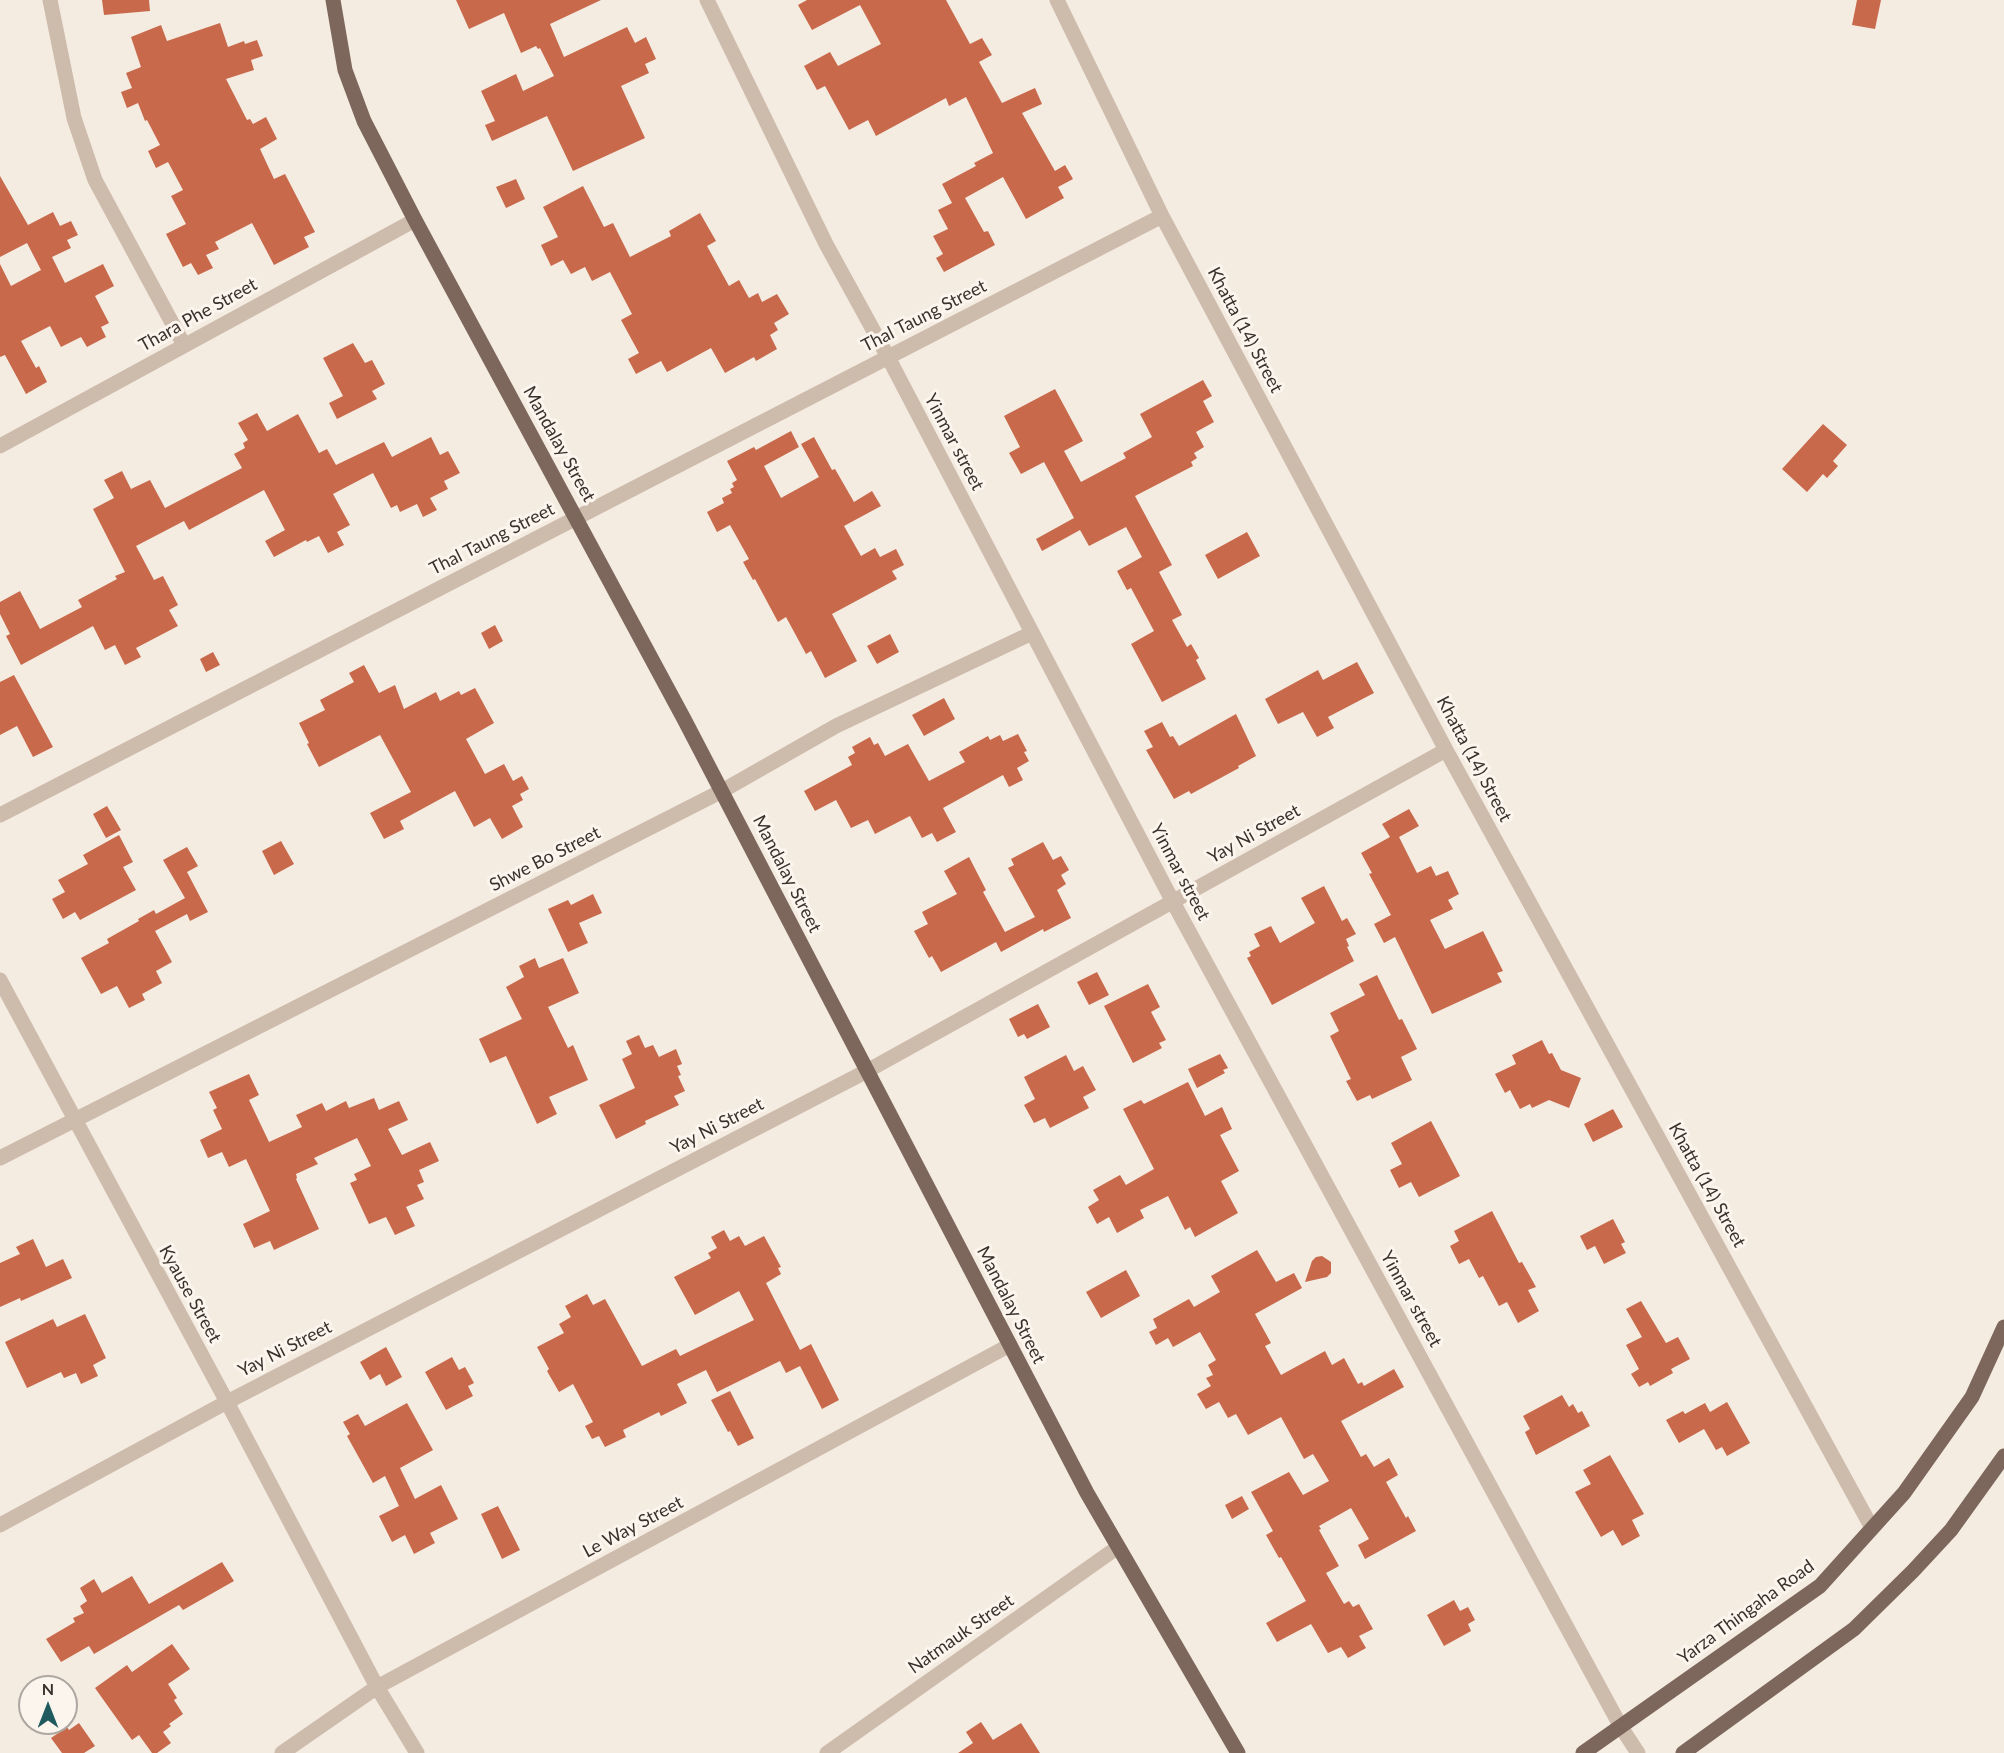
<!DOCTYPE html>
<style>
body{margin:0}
#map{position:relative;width:2004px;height:1753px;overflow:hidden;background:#f4ebe1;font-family:Lato,sans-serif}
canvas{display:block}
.north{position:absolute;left:18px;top:1675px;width:60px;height:60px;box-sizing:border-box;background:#fbf5ee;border:2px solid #aea6a0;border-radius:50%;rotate:0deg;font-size:16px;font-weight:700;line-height:24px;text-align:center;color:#3b302b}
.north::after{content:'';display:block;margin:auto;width:21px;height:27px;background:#1f5a5e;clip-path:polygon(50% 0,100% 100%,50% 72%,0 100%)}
</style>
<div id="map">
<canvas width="2004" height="1753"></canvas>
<div class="north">N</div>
</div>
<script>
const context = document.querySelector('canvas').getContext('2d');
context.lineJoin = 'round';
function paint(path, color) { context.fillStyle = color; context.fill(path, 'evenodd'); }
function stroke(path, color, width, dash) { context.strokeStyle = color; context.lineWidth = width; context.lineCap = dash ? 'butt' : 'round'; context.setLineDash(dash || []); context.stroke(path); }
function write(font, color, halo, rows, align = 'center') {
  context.font = font + ' Lato,sans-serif'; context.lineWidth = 6; context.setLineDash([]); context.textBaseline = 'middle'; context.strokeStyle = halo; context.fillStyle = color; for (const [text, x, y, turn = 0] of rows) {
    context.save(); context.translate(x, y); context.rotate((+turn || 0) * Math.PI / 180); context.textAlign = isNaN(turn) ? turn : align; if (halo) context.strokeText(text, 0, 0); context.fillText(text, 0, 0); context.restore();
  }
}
paint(new Path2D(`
 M102,0H149L150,11L104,15Z
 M456,0H601L550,24L564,57L627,27L635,43L646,37L656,59L645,64L649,73L621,86L645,138L573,171L547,116L492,141L485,125L495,121L481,91L516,74L523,91L554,76L540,48L538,49L536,46L521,53L504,13L469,29Z
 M807,0H946L970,44L982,38L992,55L979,62L1002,103L1035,88L1042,104L1022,113L1055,171L1065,165L1073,179L1058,187L1064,198L1026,219L1003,177L965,198L984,232L988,231L995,245L944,272L936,258L943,254L933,236L948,229L938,210L952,203L942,184L976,166L974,163L993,153L966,97L949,106L946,98L876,136L868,120L849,130L825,86L817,90L804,66L830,52L838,66L881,44L860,5L812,30L798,5Z
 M1857,0H1881L1875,29L1852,25Z
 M220,23L228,47L244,41L245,44L257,40L263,56L251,60L254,70L226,79L247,120L250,119L253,124L266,117L277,139L260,149L274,179L285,174L315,232L304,237L309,247L274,265L252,223L215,242L219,249L206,255L213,268L198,275L191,263L183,267L166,234L186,224L171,196L183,190L168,162L156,168L148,151L160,145L147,120L145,121L138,103L127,108L121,92L132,88L126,73L141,67L131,37L161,25L167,41Z
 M0,176L28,225L53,212L60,226L71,221L78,235L67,240L71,248L52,257L65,283L103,264L114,286L95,296L109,323L101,327L106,337L87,347L81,337L61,347L50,326L21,341L36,368L39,366L47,382L26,394L5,355L0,357V264L11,286L41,270L27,243L0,257Z
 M516,179L525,199L506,208L496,187Z
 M583,186L604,227L613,223L630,257L671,236L669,231L700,213L716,241L707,246L729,286L739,280L749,298L758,293L762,302L777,294L789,314L774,323L778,330L770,335L777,349L756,361L754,357L725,373L711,348L667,372L661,361L636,374L628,359L639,353L621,320L632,314L610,272L592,281L585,267L571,274L563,260L551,266L541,245L558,237L543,207Z
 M353,343L365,363L372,360L385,384L372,391L377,399L337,419L329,403L343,396L323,358Z
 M1203,380L1212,396L1203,401L1214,422L1196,432L1204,447L1194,453L1197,458L1191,462L1193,466L1135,496L1172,565L1159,572L1182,615L1172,620L1187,647L1191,644L1199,658L1196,660L1206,679L1162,702L1131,644L1154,631L1131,588L1127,590L1117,571L1142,557L1126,527L1089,546L1080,530L1042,551L1036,539L1074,518L1044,462L1021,474L1009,453L1020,447L1004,416L1055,389L1083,441L1064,451L1081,482L1126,458L1123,453L1152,437L1140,414Z
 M257,413L267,431L298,414L319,453L327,449L336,465L384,442L392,457L431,437L440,455L448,451L460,473L444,481L448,489L430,498L437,510L423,517L417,504L400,512L397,505L391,508L373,473L333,494L350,525L337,532L344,545L328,553L319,536L307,542L306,540L274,557L265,541L285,530L264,490L189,530L184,521L136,546L154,580L163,576L178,605L169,610L178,626L136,648L141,657L125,665L115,645L105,650L93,626L21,665L6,636L10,634L0,614V602L20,591L40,629L82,607L78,600L117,579L115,576L125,572L93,509L114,498L104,480L122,471L131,489L150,480L165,508L242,468L234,454L245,448L243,443L248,440L238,423Z
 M1823,424L1847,445L1833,461L1838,466L1827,478L1823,474L1807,492L1782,469Z
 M791,431L799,447L764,466L781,498L819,477L801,444L814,437L832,470L835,469L854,502L872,491L881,506L844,526L861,556L875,548L880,557L896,549L904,565L892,571L897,579L832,614L857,661L825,678L811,651L806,654L786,617L778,622L755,579L753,580L743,562L749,559L730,525L717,532L707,512L724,503L722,498L732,493L730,489L734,487L732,483L737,480L727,461L754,447L756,450Z
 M1247,532L1260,556L1218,579L1205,555Z
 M495,625L503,641L489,649L481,633Z
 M890,634L899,652L877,664L867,646Z
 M213,652L220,665L206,672L200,659Z
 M1357,662L1374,693L1328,717L1334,728L1317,737L1303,712L1278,724L1265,699L1318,670L1323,680Z
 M364,665L379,693L395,685L404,709L436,692L440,701L459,691L461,695L475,688L494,723L466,739L485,774L504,764L513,781L522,776L529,789L520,794L523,800L512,806L523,827L502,839L490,818L474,827L455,791L400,821L404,829L384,839L370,813L411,792L380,735L319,767L307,744L309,743L299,723L325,710L320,700L354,682L349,673Z
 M14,675L53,747L33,757L17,726L0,735V682Z
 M944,698L955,719L924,736L912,715Z
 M1236,714L1256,756L1238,766L1239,768L1191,794L1189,791L1174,799L1146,750L1153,747L1144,731L1162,722L1170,737L1173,736L1179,746Z
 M1018,734L1027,751L1024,752L1029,761L1017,768L1023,780L1009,787L1003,775L943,808L956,832L937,842L932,833L922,838L910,816L875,834L868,820L851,828L836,800L815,811L804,791L852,765L848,757L855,753L852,747L870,737L874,745L878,743L885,756L908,744L929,781L965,762L959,752L988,736L990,740L1000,735L1003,741Z
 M107,806L121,830L106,838L93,814Z
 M1409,809L1419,826L1399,837L1417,873L1431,866L1436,876L1448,871L1459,894L1448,900L1453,909L1430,920L1445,949L1483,931L1503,971L1497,973L1502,982L1432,1014L1395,937L1384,943L1374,924L1391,915L1369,874L1372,873L1361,853L1390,837L1382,824Z
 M119,835L133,862L123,867L136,890L80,920L75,912L63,919L52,899L65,892L58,880L88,864L83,855Z
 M281,841L294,864L274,875L262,851Z
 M1043,842L1053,860L1061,856L1069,870L1061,875L1066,884L1057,890L1071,918L1044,932L1043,929L1001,952L996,942L941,972L932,956L929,958L914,931L928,924L922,912L957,894L944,871L969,857L986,890L983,892L1005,932L1035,917L1008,868L1014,865L1011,859Z
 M187,847L198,866L187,872L208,912L190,921L187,914L155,931L172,962L156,971L162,983L142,994L145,1000L129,1008L117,986L101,994L81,958L109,943L107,939L139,921L138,919L154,910L156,914L185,898L163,860Z
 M1324,886L1342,921L1347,918L1356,934L1346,939L1349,946L1347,947L1354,961L1272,1005L1247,958L1251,956L1249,952L1260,946L1254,934L1271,926L1280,943L1315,923L1301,898Z
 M593,894L602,913L579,923L588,943L568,952L548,909L568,900L571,905Z
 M535,958L539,968L563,958L579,993L548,1007L568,1048L573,1045L588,1080L549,1097L557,1114L537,1124L506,1056L490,1063L479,1039L522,1019L506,987L524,977L519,966Z
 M1097,972L1109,995L1089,1005L1077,982Z
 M1377,975L1399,1020L1402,1019L1417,1049L1401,1057L1412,1080L1372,1099L1370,1095L1357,1101L1346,1081L1351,1079L1330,1036L1339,1031L1330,1013L1365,995L1359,984Z
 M1148,984L1160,1007L1151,1012L1166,1040L1159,1043L1162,1048L1133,1063L1104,1006Z
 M1038,1004L1050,1027L1027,1039L1024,1034L1018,1037L1009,1019Z
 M639,1035L645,1048L653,1045L659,1057L676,1049L682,1064L677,1066L681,1075L678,1076L685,1091L674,1096L679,1105L645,1121L646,1124L616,1139L599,1105L635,1088L622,1059L632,1054L626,1041Z
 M1542,1040L1549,1054L1552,1053L1561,1070L1581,1078L1569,1108L1549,1100L1532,1108L1530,1104L1520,1109L1510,1090L1505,1093L1495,1074L1516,1064L1512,1055Z
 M1220,1054L1228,1068L1223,1070L1225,1073L1197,1088L1188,1069Z
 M1066,1055L1074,1071L1083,1066L1096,1090L1083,1097L1089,1108L1050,1128L1045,1118L1034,1123L1024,1105L1035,1099L1024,1077Z
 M249,1074L259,1095L249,1100L269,1142L302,1127L296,1115L322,1103L326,1111L346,1101L349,1108L374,1098L379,1110L399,1101L408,1120L388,1129L402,1155L430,1142L439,1161L419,1170L424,1182L417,1185L424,1199L406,1207L415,1226L395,1235L386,1217L369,1224L350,1183L357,1180L354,1174L371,1166L357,1138L314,1158L318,1164L296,1174L297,1178L296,1179L319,1229L274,1250L270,1241L254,1248L243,1224L270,1211L246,1159L229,1167L222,1152L208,1158L200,1140L222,1129L213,1110L217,1108L209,1092Z
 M1188,1082L1205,1116L1222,1107L1232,1129L1220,1135L1239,1171L1221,1181L1238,1213L1195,1237L1190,1227L1185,1230L1168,1196L1140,1210L1144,1218L1117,1233L1109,1217L1097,1224L1088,1207L1099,1200L1093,1190L1120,1175L1126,1185L1154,1169L1123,1109L1141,1100L1144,1104Z
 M1613,1109L1623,1127L1593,1142L1584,1124Z
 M1431,1121L1460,1176L1419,1197L1411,1182L1399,1188L1390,1170L1402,1164L1391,1143Z
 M1492,1211L1519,1263L1522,1262L1536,1287L1528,1290L1539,1311L1518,1323L1507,1302L1499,1306L1483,1276L1479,1278L1469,1259L1459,1264L1450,1246L1459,1241L1454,1231Z
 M1613,1219L1625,1242L1621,1244L1626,1253L1604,1264L1595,1246L1587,1250L1580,1236Z
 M724,1230L730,1241L739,1236L745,1246L764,1236L781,1267L778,1268L781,1274L766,1283L800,1350L811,1344L839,1400L822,1409L800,1366L786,1373L780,1361L717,1392L706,1370L677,1384L687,1403L661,1416L659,1412L623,1430L626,1437L605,1447L599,1436L592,1439L585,1426L593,1422L573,1384L559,1392L547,1371L549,1369L537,1347L564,1333L559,1324L571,1317L565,1306L587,1294L593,1305L605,1299L642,1366L676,1349L680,1356L754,1320L739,1291L695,1315L674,1277L711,1258L708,1253L717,1248L711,1237Z
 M33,1239L46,1267L63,1259L72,1278L21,1301L20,1298L0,1307V1263L20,1254L16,1247Z
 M1257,1250L1276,1282L1294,1273L1302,1288L1255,1314L1271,1343L1265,1346L1281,1375L1325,1351L1332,1365L1344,1358L1358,1384L1362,1382L1364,1386L1394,1369L1404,1387L1341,1421L1361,1457L1366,1454L1374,1467L1389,1458L1398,1475L1386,1482L1406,1518L1408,1516L1416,1531L1365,1559L1358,1545L1369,1539L1351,1508L1319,1526L1321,1529L1319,1530L1339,1566L1326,1573L1344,1604L1349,1601L1353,1607L1359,1604L1373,1629L1359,1636L1366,1648L1348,1658L1341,1647L1328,1653L1311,1624L1277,1642L1266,1623L1306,1601L1281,1557L1279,1558L1266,1535L1273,1531L1251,1492L1289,1472L1303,1495L1329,1481L1313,1454L1304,1459L1281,1417L1248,1435L1236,1414L1228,1418L1219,1402L1206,1409L1197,1394L1211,1386L1206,1378L1213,1375L1208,1365L1216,1360L1200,1332L1173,1347L1168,1338L1156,1345L1149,1332L1157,1328L1153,1319L1189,1299L1194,1307L1220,1292L1211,1276Z
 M1322,1256L1331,1262V1273L1327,1277L1305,1282L1312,1261L1316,1257Z
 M1126,1270L1140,1296L1101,1318L1086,1292Z
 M1641,1301L1666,1343L1678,1337L1690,1359L1671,1369L1673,1373L1650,1386L1648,1382L1639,1387L1631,1374L1639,1369L1626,1345L1642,1337L1626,1309Z
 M85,1314L106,1358L93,1365L98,1376L81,1384L76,1373L64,1378L61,1372L27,1388L5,1342L53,1319L57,1327Z
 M386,1347L402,1377L386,1386L380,1374L370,1380L360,1362Z
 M452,1357L459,1370L465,1367L474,1383L468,1386L473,1396L446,1410L425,1372Z
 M730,1391L754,1438L738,1446L730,1431L728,1432L711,1400Z
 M1562,1395L1569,1407L1573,1404L1578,1413L1582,1411L1590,1426L1536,1455L1525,1432L1530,1429L1523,1416Z
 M1727,1402L1750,1443L1727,1456L1722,1447L1716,1450L1704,1429L1679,1443L1666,1420L1683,1411L1685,1414L1705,1403L1710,1412Z
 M407,1403L433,1450L400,1468L415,1499L441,1485L458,1519L430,1533L435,1543L414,1554L405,1535L392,1542L379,1516L399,1506L385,1476L373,1483L347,1436L350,1434L343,1422L358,1414L365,1426Z
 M1610,1455L1644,1514L1632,1520L1640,1536L1622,1546L1613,1530L1601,1537L1575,1492L1591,1484L1583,1470Z
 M1242,1496L1249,1509L1232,1519L1225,1505Z
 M498,1506L520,1550L502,1559L481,1514Z
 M222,1562L234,1581L183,1610L179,1605L94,1654L89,1646L61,1662L46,1639L75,1622L73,1618L84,1613L80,1606L87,1601L80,1588L94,1579L102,1593L132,1576L149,1604Z
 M1454,1600L1460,1611L1468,1607L1475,1620L1468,1624L1471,1631L1444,1646L1427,1615Z
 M172,1644L190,1669L168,1684L177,1698L174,1700L183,1714L169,1724L171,1726L163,1732L171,1743L157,1753H152L139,1735L132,1740L95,1688L127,1665L132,1672Z
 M981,1722L993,1740L1021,1723L1040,1753H958L973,1743L966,1732Z
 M79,1723L95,1746L84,1753H62L51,1738L67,1727L69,1730Z`), '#c8694b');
stroke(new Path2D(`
 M50,0L74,118L95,180L184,345
 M707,0L826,244L888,357L1173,902L1621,1727L1638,1753
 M1057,0L1162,216L1446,750L1872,1528
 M0,446L415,220
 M0,815L1162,216
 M0,980L227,1402L377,1687L417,1753
 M0,1158L722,791L836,726L1032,633
 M0,1525L227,1402L867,1071L1446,750
 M282,1753L377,1687L1010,1345
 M827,1753L1118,1547`), '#cdbbac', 15);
stroke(new Path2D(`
 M333,0L345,70L364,121L415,220L684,719L1087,1493L1238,1753
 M1583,1753L1820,1586L1904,1493L1972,1397L2004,1327
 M1683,1753L1854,1629L1913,1571L1951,1530L2004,1456`), '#7d675c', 15);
write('18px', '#3b302b', '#fbf5ee', [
 ["Thara Phe Street",198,315,-29],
 ["Thal Taung Street",924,316,-27],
 ["Khatta (14) Street",1245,330,62],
 ["Yinmar street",954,442,62],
 ["Mandalay Street",559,444,61],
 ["Thal Taung Street",492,539,-27],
 ["Khatta (14) Street",1474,759,62],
 ["Yay Ni Street",1254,834,-29],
 ["Shwe Bo Street",545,859,-27],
 ["Yinmar street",1180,872,62],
 ["Mandalay Street",787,874,63],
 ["Yay Ni Street",717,1126,-27],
 ["Khatta (14) Street",1707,1185,61],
 ["Kyause Street",190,1294,61],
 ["Yinmar street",1411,1299,61],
 ["Mandalay Street",1011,1305,63],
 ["Yay Ni Street",285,1349,-27],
 ["Le Way Street",633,1527,-28],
 ["Yarza Thingaha Road",1746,1612,-36],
 ["Natmauk Street",961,1634,-35]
]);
</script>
